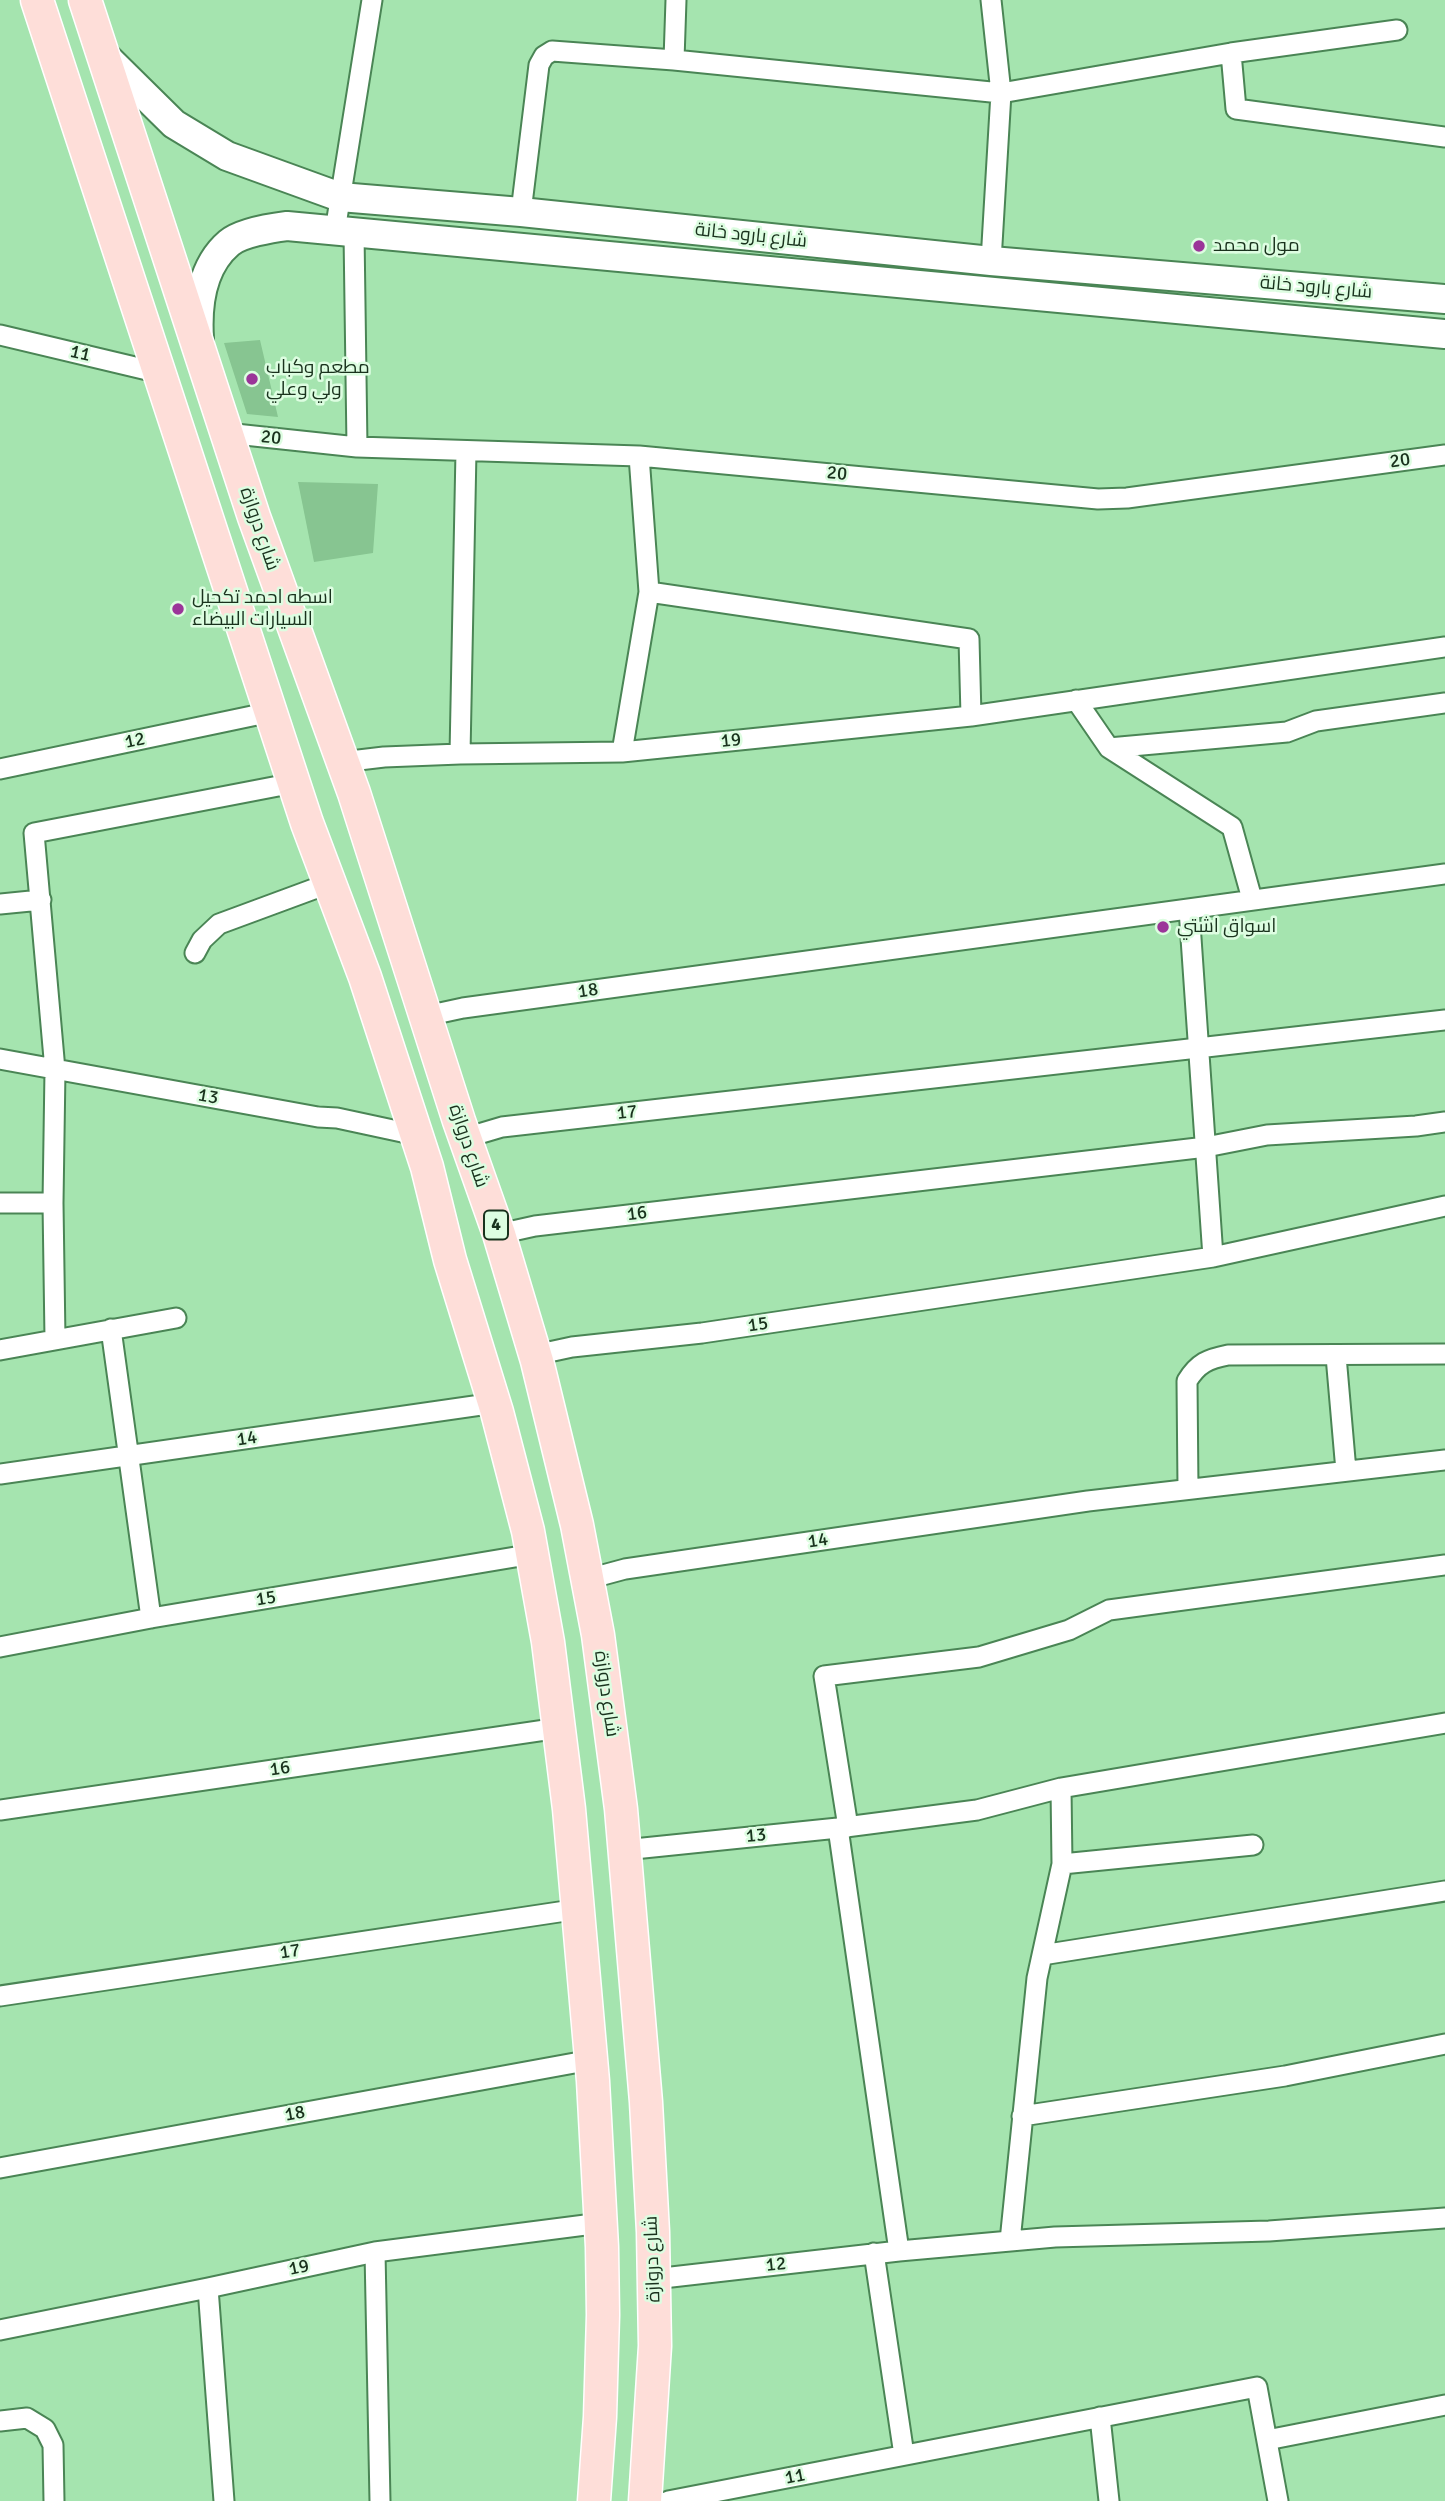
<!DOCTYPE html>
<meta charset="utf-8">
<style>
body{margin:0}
canvas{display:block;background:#a5e4af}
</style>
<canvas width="1445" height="2501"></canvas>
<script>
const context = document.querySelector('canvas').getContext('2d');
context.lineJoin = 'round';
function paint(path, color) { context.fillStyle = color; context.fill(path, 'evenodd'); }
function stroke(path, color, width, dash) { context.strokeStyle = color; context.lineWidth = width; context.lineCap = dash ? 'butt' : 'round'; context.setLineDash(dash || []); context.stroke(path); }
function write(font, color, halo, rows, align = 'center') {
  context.font = font + ' Signika,Cairo,sans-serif'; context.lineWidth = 5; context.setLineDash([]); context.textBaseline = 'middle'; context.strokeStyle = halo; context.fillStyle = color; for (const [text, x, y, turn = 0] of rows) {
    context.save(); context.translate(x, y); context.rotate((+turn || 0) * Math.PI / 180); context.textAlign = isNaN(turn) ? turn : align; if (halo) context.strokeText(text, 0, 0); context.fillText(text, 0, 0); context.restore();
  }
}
paint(new Path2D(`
 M260,340L278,417L247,414L224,343Z
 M298,482L378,484L373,553L314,562Z`), '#87c591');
const minor = new Path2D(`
 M1231,53L1236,109L1445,137
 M674,60L676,0
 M521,212L539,65L544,56L552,51L674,60L1001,93L1231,53L1397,30
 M335,231L372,0
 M354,233L357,447
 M991,261L1001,93L991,0
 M0,335L160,373
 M226,433L357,447L639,456L1098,499L1127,498L1445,455
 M649,592L969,639L971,716
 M1076,700L1109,748L1232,827L1252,899
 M1109,748L1287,732L1316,721L1445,703
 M622,752L649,592L639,456
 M460,754L466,451
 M342,762L384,757L460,754L622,752L759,738L971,716L1445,647
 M0,769L271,712
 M0,904L41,900
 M1189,909L1213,1257
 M195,953L202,940L219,924L330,883
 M426,1016L463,1008L1445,874
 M0,1059L318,1117L337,1118L416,1135
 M465,1138L502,1127L1445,1020
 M0,1203H53
 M499,1234L535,1226L1206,1147L1267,1135L1416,1126L1445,1122
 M111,1329L151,1618
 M55,1339L53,1203L55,1070L34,833L294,783
 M0,1350L176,1318
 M535,1355L572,1347L702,1333L1213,1257L1445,1206
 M1336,1356L1346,1471
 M0,1474L495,1403
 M1188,1489L1187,1381C1198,1363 1208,1359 1228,1355L1445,1354
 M588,1579L625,1569L1088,1501L1445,1460
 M0,1647L151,1618L533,1554
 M0,1810L559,1728
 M848,1827L824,1676L979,1657L1069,1630L1109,1610L1445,1565
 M838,1828L899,2251
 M624,1850L838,1828L977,1810L1061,1788L1445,1723
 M1062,1864L1253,1845
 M1042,1955L1445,1891
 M0,1996L579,1909
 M1022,2116L1285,2076L1445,2044
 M0,2168L591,2060
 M1010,2241L1037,1978L1062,1864L1061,1788
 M375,2252L380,2501
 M874,2253L904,2455
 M654,2279L899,2251L1055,2237L1269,2231L1445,2218
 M208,2288L224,2501
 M0,2330L208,2288L375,2252L601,2223
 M1100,2417L1109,2501
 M0,2421L27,2418L45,2429L53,2445L54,2501
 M1267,2440L1445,2405
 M668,2501L1257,2387L1278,2501`);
const secondary = new Path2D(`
 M102,53L174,124L227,156L340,197L521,212L991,261L1445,299
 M199,338C197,305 202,266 229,243C241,233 271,228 287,226L1445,334`);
const primary = new Path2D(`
 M37,0L307,823L365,977L427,1167L450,1260L497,1412L528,1531L548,1642L569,1809L593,2081L602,2247L603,2315L600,2417L594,2501
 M85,0L254,517L354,793L459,1121L499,1234L537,1361L577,1525L598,1635L621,1809L646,2102L653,2232L655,2346L645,2501`);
stroke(minor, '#4a8555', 23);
stroke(secondary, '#4a8555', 32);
stroke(primary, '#fff', 35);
stroke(minor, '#fff', 19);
stroke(secondary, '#fff', 28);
stroke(primary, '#feded9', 32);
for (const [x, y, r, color] of [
 [1199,246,7,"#9b3599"],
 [252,379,7,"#9b3599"],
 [178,609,7,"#9b3599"],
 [1163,927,7,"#9b3599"]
]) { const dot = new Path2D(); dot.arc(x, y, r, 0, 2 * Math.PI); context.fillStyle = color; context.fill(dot); stroke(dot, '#ddfde1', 2.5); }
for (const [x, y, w] of [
 [496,1225,24]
]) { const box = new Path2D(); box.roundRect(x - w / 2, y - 14.5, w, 29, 5); context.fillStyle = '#ddfde1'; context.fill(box); stroke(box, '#19321d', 2); }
write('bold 18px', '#19321d', null, [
 ["4",496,1225]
]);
write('19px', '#19321d', '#ddfde1', [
 ["شارع بارود خانة",751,236,6],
 ["شارع بارود خانة",1316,288,5],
 ["11",80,354,13],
 ["20",271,438,6],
 ["20",1400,461,-8],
 ["20",837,474,5],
 ["شارع دروازة",259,529,71],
 ["12",135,741,-12],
 ["19",731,741,-6],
 ["18",588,991,-8],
 ["13",208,1097,10],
 ["17",627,1113,-6],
 ["شارع دروازة",468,1146,71],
 ["16",637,1214,-7],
 ["15",758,1325,-8],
 ["14",247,1439,-8],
 ["14",818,1541,-8],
 ["15",266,1599,-9],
 ["شارع دروازة",606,1694,82],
 ["16",280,1769,-8],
 ["13",756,1836,-5],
 ["17",290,1952,-8],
 ["18",295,2114,-10],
 ["شارع دروازة",653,2259,-92],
 ["12",776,2265,-6],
 ["19",299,2268,-12],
 ["11",795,2477,-11]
]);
write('19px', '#19321d', '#ddfde1', [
 ["مول محمد",1213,246],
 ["مطعم وكباب",266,368],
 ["ولي وعلي",266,390],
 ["اسطه احمد تكحيل",192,598],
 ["السيارات البيضاء",192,620],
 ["اسواق اشتي",1177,927]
], 'left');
</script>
